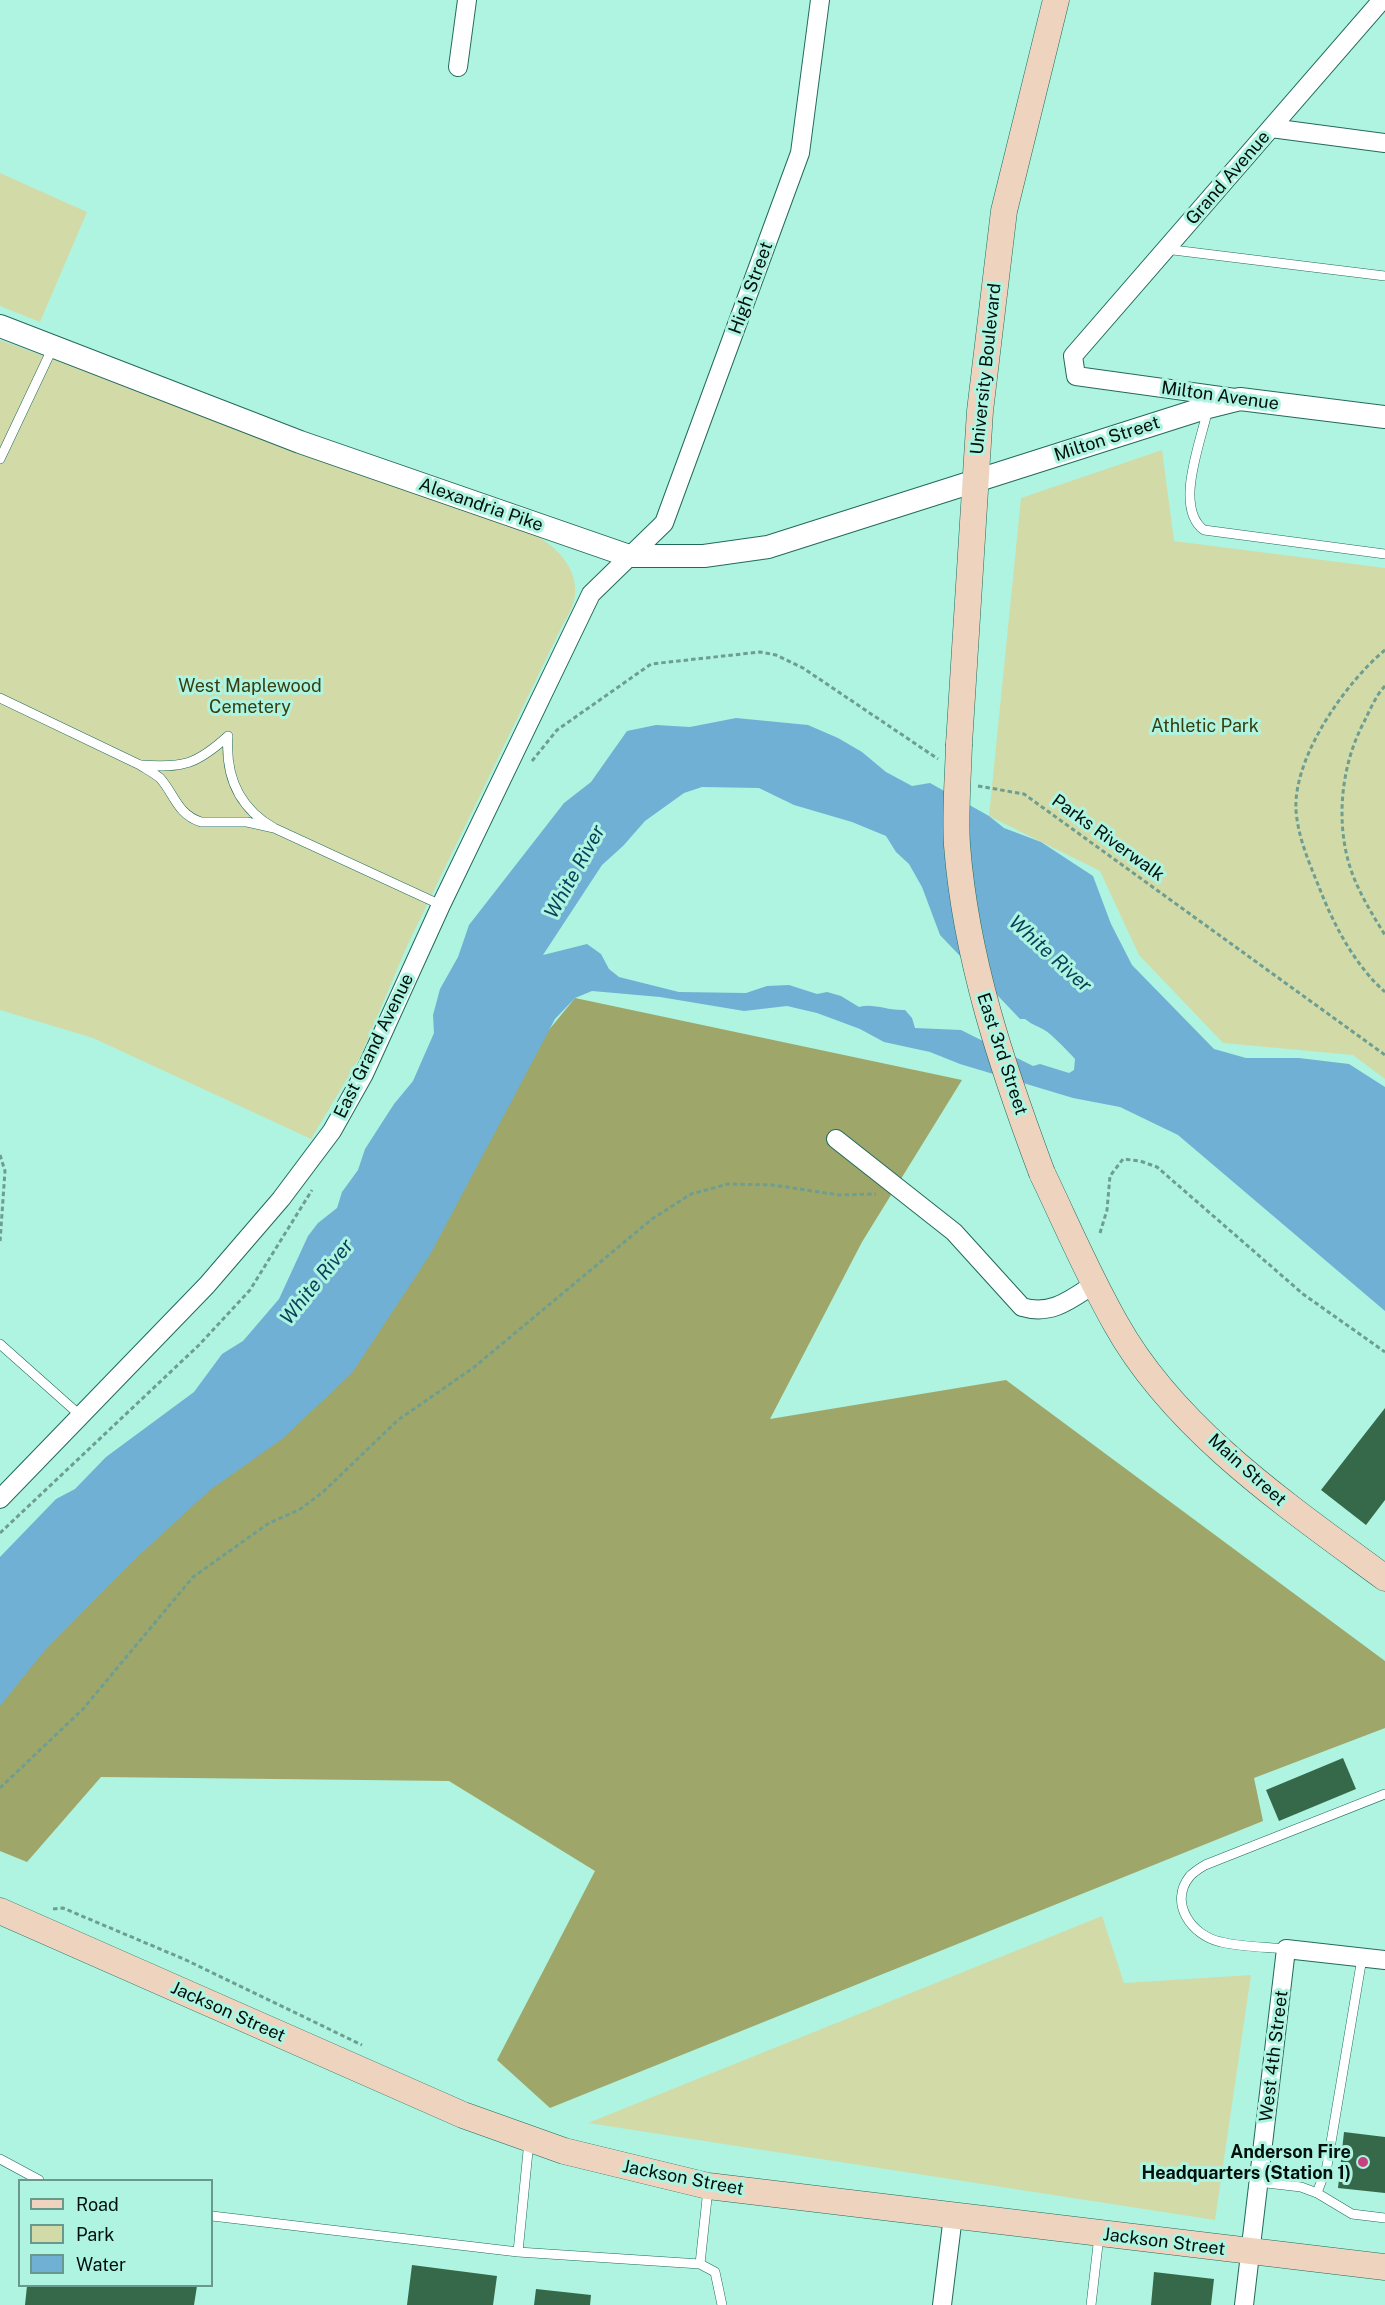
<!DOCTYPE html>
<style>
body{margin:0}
#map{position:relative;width:1385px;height:2305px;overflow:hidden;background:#aef4e1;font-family:"Public Sans",sans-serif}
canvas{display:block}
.legend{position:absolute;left:18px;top:2179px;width:195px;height:108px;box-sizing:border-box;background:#aef4e1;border:2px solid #68998c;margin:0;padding:8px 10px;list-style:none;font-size:18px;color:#00100c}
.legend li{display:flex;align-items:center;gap:12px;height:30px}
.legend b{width:30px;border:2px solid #68998c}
</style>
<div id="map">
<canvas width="1385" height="2305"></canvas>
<ul class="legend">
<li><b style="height:8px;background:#eed4be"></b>Road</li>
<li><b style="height:16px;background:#d2dba8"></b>Park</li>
<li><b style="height:16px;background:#70b0d5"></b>Water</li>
</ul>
</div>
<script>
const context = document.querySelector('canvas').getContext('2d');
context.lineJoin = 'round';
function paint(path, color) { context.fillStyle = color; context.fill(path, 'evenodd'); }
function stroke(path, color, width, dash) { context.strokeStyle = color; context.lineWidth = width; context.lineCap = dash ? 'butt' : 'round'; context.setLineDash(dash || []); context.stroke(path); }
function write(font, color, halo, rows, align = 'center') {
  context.font = font + ' "Public Sans",sans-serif'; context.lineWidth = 6; context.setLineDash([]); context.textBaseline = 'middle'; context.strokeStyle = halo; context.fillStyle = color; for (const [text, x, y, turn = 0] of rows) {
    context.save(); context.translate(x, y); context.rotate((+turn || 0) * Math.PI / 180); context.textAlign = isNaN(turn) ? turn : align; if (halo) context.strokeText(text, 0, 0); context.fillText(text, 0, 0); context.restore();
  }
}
paint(new Path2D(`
 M0,173L87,212L40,322L0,306Z
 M0,340L530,533C554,543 578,567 575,595C574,606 567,617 562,626L407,946L360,1057L311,1139L93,1038L0,1010Z
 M1162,450L1174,541L1385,568V1079L1353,1055L1223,1043L1139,955L1100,871L989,816L1021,498Z
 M1102,1916L1124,1983L1251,1975L1215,2220L588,2123Z`), '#d2dba8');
paint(new Path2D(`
 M575,998L962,1080L862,1242L770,1419L1006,1380L1385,1661V1728L1254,1778L1263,1821L550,2108L497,2060L595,1871L449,1781L101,1777L27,1862L0,1851V1700Z`), '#9ea769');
paint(new Path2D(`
 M736,718L808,725L838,738L862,752L886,772L912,786L930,783L989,816L1004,828L1041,842L1093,876L1111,924L1132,965L1214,1049L1246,1058H1299L1349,1064L1385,1087V1311L1178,1135L1120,1107L1073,1098L960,1064L930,1052L884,1042L860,1029L817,1013L787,1006L744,1011L660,997L592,991L575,998L555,1019L431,1253L352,1373L282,1439L210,1490L135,1559L45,1650L0,1706V1557L56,1499L75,1489L106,1457L194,1392L222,1354L243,1341L279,1299L308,1236L318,1223L337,1208L342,1192L358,1170L365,1149L394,1104L413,1081L434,1033L433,1015L440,989L458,957L469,925L564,803L591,782L627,731L656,725L690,727ZM702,787L759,788L794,805L852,822L886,836L896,852L909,864L922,887L940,935L1020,1019H1025C1034,1026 1038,1026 1046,1031C1053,1036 1069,1052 1075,1059L1074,1070L1069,1073L1040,1064L1033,1066L961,1030L915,1028L912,1018L905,1010C887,1011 874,1003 859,1007L841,996L827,992L817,994L789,985L767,986L746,993L679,992L619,977L609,969L601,954L587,944L543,955L602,865L623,846L645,821L684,793Z`), '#70b0d5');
paint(new Path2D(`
 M1385,1408V1500L1366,1525L1321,1490Z
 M1343,1758L1356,1789L1279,1821L1266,1790Z
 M1344,2132L1385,2137V2193L1338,2188Z
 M412,2265L497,2276L493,2305H407Z
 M1154,2272L1214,2279L1211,2305H1151Z
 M27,2286H197L194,2305H25Z
 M536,2289L591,2295L590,2305H534Z`), '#36694a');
const service = new Path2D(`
 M1165,249L1385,276
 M1208,408C1202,440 1173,507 1204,530L1385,554
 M0,459L53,347
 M0,698L140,765C146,769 154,773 160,778C175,795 177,814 201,822H247L274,828C239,808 225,776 228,736
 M141,765C183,768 196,765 228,736
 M274,828L441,905
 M0,1344L82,1417
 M1286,1949C1265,1947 1242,1947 1221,1942C1192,1936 1168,1903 1190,1876C1194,1872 1200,1868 1205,1865L1385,1794
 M0,2159L39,2180
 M1258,2182L1301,2187L1317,2193L1352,2214L1385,2218
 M1317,2193L1327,2166L1362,1958
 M212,2216L518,2252L700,2264L708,2189
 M518,2252L529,2141
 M700,2264L715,2272L722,2305
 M1091,2305L1099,2236`);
const minor = new Path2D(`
 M458,67L467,0
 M1271,128L1385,143
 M1235,398L1076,376L1073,356L1382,0
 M836,1139L954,1232L1022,1307C1052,1316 1071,1299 1096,1283
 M0,1499L207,1285L281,1199L332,1131L364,1074L441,905L591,594L664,523L800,153L820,0
 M942,2305L953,2216
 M1244,2305L1286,1949L1385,1960`);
const tertiary = new Path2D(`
 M0,326L300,442L629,556H704L768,547L1208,407L1240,399L1385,417`);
const secondary = new Path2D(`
 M959,744L980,411L1004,211L1056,0
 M1042,1173C1066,1223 1088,1275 1116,1324C1175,1430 1289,1507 1385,1578
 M0,1911L463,2115L564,2151L708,2186L1385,2267`);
stroke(service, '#226a5b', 10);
stroke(minor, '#226a5b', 20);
stroke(tertiary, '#226a5b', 24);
stroke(secondary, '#226a5b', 27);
stroke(new Path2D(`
 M1385,650C1346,682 1293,757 1296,810C1298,840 1312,869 1323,897C1337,931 1357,967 1385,992
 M1385,686C1376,695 1370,710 1364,722C1341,765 1335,823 1351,870C1359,893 1372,914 1385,935
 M532,761L557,730L651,664L760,652L776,655L803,668L938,759
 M978,786L1024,794L1385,1055
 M0,1155L5,1171L0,1242
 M1100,1233L1107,1210L1110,1176L1123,1159L1140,1161L1157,1167L1303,1294L1385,1352
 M0,1533L199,1345L250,1290L312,1190
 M0,1788L83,1709L193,1577L269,1523L299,1510L323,1492L398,1420L473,1368L652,1219L691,1194L728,1184L773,1185L839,1195L876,1194
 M53,1909L63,1908L186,1960L362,2045`), '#6d9e91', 3, [4.5, 3]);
stroke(service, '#fff', 9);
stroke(minor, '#fff', 18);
stroke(tertiary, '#fff', 22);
stroke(secondary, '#eed4be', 26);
const secondaryBridge = new Path2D(`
 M959,744C958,778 955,812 957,845C966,960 1002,1066 1042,1173`);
stroke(secondaryBridge, '#226a5b', 27, []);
stroke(secondaryBridge, '#eed4be', 26);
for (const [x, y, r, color] of [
 [1363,2162,6,"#c7407f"]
]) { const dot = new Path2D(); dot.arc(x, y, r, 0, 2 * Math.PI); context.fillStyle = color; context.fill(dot); stroke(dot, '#aef4e1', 2); }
write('18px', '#00100c', '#aef4e1', [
 ["Grand Avenue",1228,178,-49],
 ["High Street",751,288,-70],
 ["University Boulevard",986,369,-84],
 ["Milton Avenue",1220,396,8],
 ["Milton Street",1107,439,-18],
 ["Alexandria Pike",481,505,19],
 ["Parks Riverwalk",1108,838,36],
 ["East Grand Avenue",374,1046,-64],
 ["East 3rd Street",1002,1054,72],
 ["Main Street",1247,1470,42],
 ["Jackson Street",228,2012,24],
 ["West 4th Street",1274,2056,-83],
 ["Jackson Street",683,2178,11],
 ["Jackson Street",1164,2242,7]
]);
write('18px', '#383e0d', '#aef4e1', [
 ["West Maplewood",250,686],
 ["Cemetery",250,707],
 ["Athletic Park",1205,726]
]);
write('bold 18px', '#00100c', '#aef4e1', [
 ["Anderson Fire",1351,2152],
 ["Headquarters (Station 1)",1351,2173]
], 'right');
write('italic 20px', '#083f58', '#aef4e1', [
 ["White River",575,872,-61],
 ["White River",1050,954,42],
 ["White River",317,1282,-51]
]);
</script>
